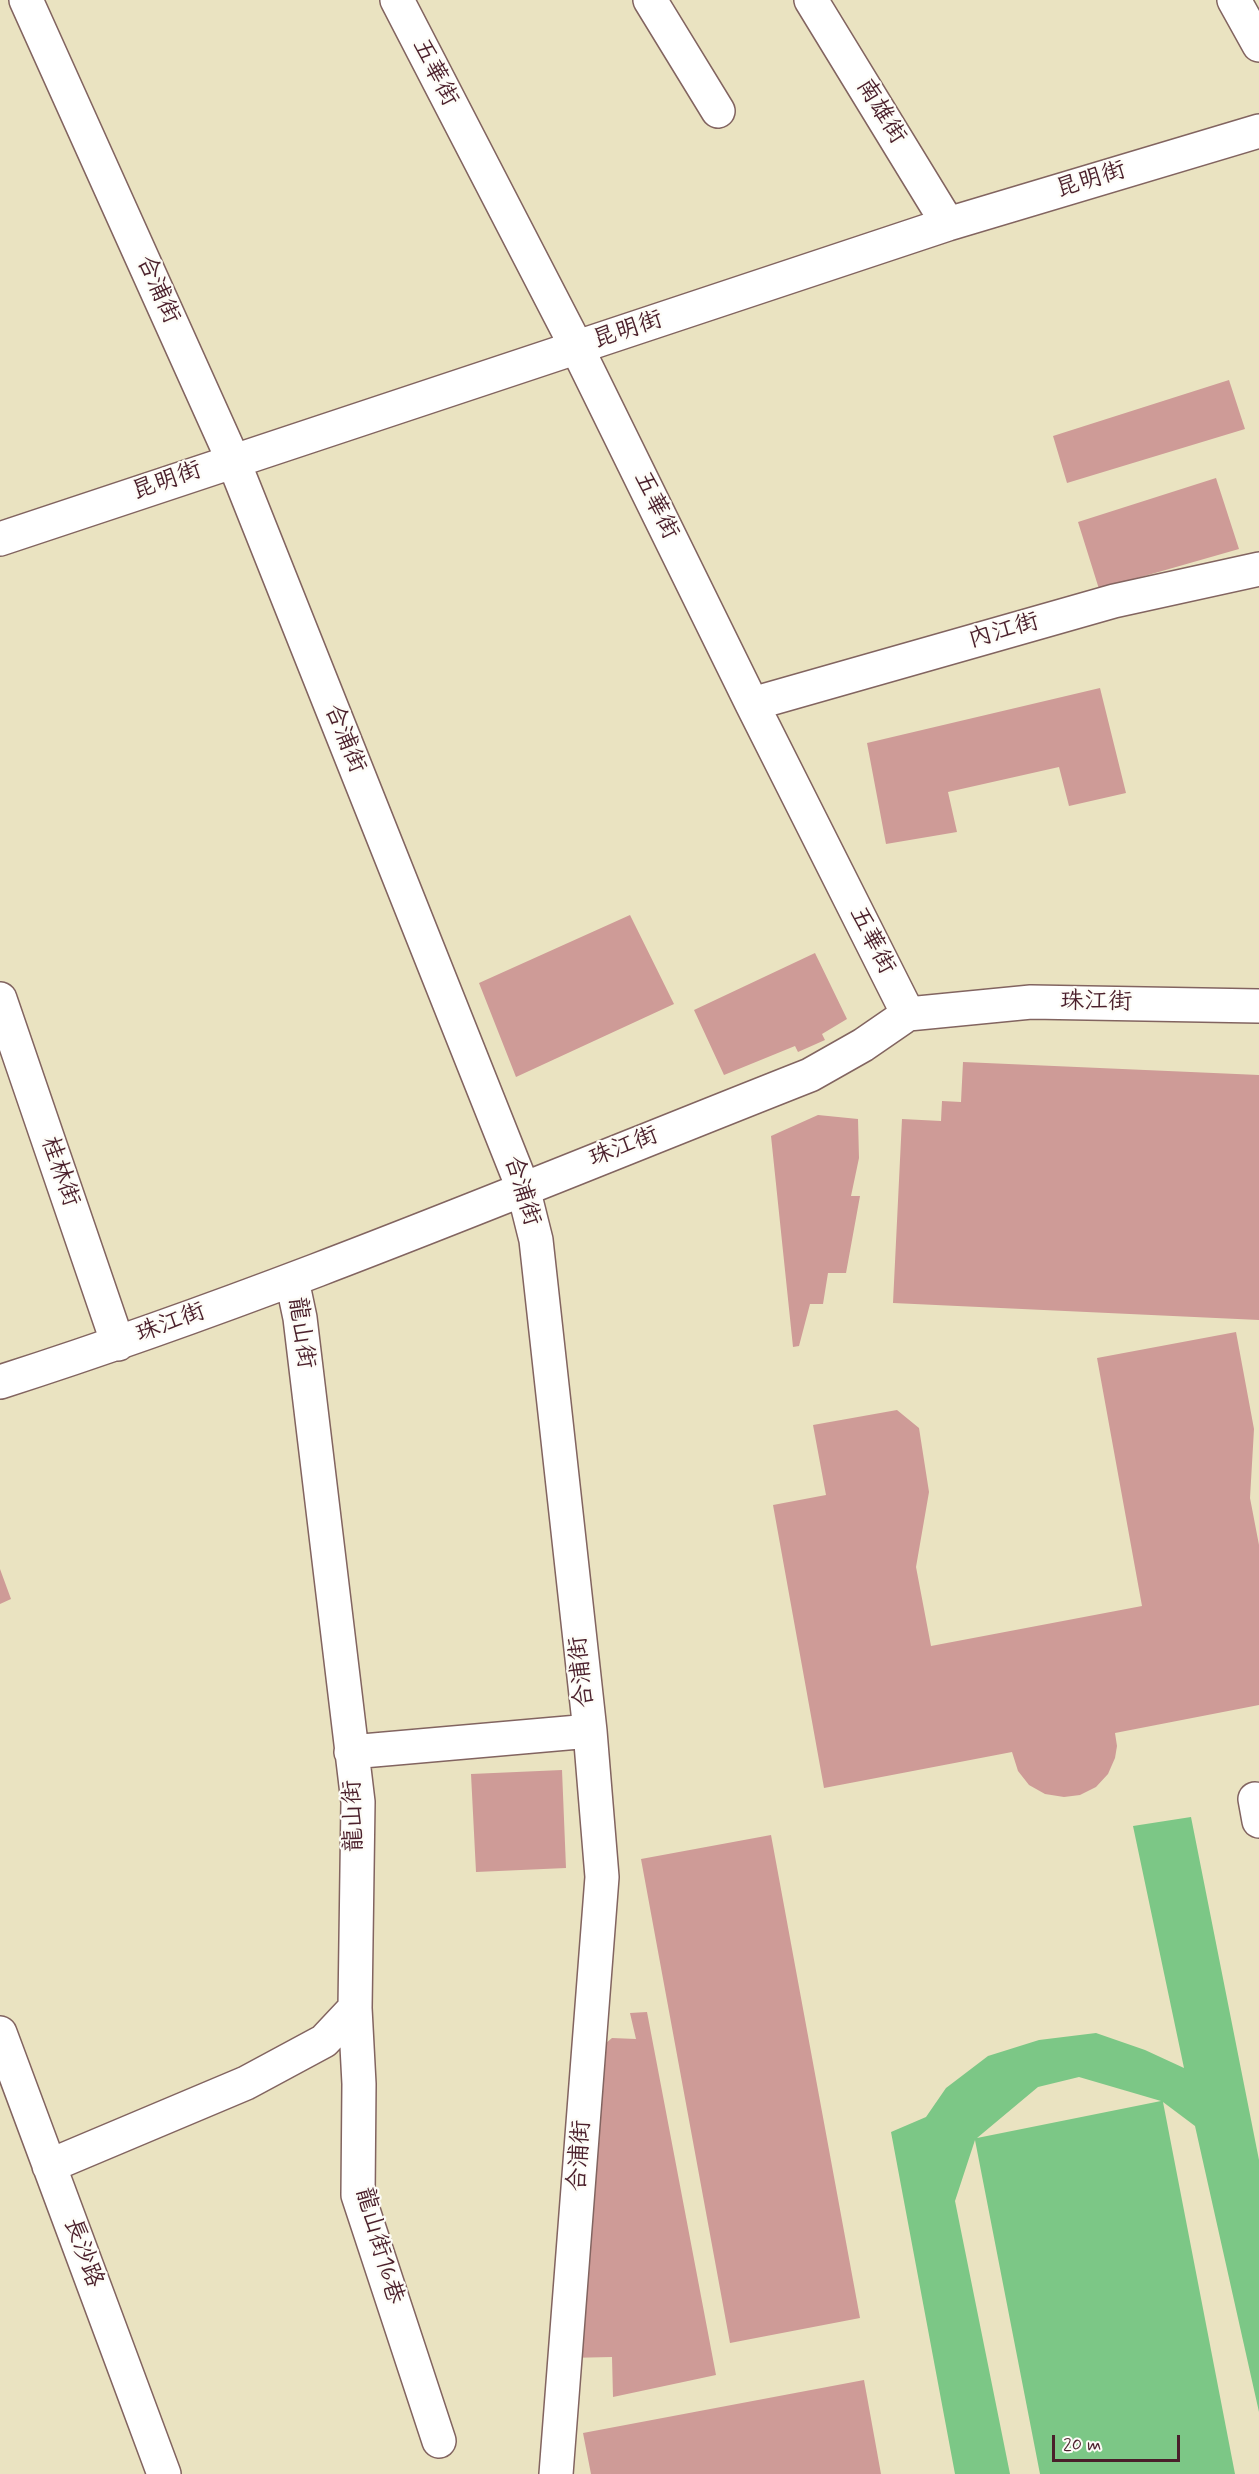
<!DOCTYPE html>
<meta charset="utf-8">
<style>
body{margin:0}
#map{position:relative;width:1259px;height:2474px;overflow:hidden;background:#eae3c1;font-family:Mynerve,sans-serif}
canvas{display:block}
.scale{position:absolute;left:1052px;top:2435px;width:128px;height:27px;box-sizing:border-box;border:3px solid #4a1f2b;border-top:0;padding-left:8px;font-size:18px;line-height:21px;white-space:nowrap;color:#4a1f2b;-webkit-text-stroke:4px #fdfcf7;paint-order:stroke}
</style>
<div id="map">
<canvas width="1259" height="2474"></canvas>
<div class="scale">20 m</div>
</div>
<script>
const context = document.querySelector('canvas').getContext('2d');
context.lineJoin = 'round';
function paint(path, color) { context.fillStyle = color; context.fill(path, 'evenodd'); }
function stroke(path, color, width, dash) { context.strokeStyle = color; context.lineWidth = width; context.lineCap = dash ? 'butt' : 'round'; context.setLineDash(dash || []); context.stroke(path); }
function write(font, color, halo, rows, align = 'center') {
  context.font = font + ' Mynerve,"LXGW WenKai TC",sans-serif'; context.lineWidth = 4.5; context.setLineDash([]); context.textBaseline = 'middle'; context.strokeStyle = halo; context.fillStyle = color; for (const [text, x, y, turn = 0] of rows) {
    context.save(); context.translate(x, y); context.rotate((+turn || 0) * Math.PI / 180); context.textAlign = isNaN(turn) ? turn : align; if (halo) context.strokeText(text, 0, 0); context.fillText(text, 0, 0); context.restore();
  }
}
paint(new Path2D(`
 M1191,1817L1259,2160V2412L1195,2126L1163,2102L1235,2474H1040L975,2140L955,2201L1010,2474H955L891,2132L926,2117L946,2088L988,2056L1039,2040L1096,2033L1145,2050L1184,2068L1133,1826ZM1079,2077L1161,2101L977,2138L1038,2087Z`), '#7cc786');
paint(new Path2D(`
 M1229,380L1245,429L1067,483L1053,436Z
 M1216,478L1239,549L1099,589L1078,522Z
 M1100,688L1126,793L1069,806L1059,767L948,792L957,832L886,844L867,743Z
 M630,915L674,1004L516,1077L479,983Z
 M815,953L847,1019L822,1034L825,1040L798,1052L795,1046L724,1075L694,1010Z
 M963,1062L1259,1075V1320L893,1303L902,1119L941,1121L942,1101L961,1102Z
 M818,1115L858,1119L859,1158L851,1196H860L846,1273H828L823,1304H810L799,1346L793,1347L771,1136Z
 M1236,1332L1254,1429L1250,1498L1259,1545V1705L1115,1733L1117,1746L1115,1758L1108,1774L1096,1787L1080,1795L1064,1797L1045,1794L1029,1785L1018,1771L1012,1752L824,1788L773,1505L826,1495L813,1425L897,1410L919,1428L929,1492L916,1567L931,1646L1142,1606L1097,1358Z
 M0,1569L11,1599L0,1604Z
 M562,1770L566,1868L476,1872L471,1774Z
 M771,1835L860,2318L730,2343L641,1859Z
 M647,2012L716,2375L613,2397L612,2357L567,2358L589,2057L612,2038L636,2039L630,2013Z
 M864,2380L881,2474H591L583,2433Z`), '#ce9b97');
const minor = new Path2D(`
 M26,0L233,460L523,1188L536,1240L590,1731L602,1877L556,2474
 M397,0L577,348L752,704L908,1014
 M650,0L718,111
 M811,0L948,224
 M1234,0L1259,45
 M0,539L948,224L1259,131
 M752,704L1114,601L1259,569
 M0,999L118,1344
 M0,1382C275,1294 541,1181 810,1075L863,1045L908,1014L1031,1002L1259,1006
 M351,1752L590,1731
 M1255,1799L1259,1821
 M355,2008L359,2084L358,2195L439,2441
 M0,2033L164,2474
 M49,2166L246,2083L324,2041L355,2008L358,1802L300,1318L292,1280`);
stroke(minor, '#826460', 36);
stroke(minor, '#fff', 33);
write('24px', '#4a1f2b', '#fdfcf7', [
 ["五華街",434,73,63],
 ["南雄街",880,112,58],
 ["昆明街",1091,181,-17],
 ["合浦街",157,290,66],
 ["昆明街",628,331,-18],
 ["昆明街",167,482,-19],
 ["五華街",655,506,64],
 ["內江街",1004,632,-16],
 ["合浦街",344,739,68],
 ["五華街",871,941,63],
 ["珠江街",1096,1003,1],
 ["珠江街",624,1148,-21],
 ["桂林街",59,1172,71],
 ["合浦街",521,1191,73],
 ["珠江街",171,1324,-20],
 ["龍山街",300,1333,82],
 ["合浦街",583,1672,-96],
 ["龍山街",355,1816,-92],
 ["合浦街",581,2156,-86],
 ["龍山街16巷",378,2246,74],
 ["長沙路",82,2253,70]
]);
</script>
